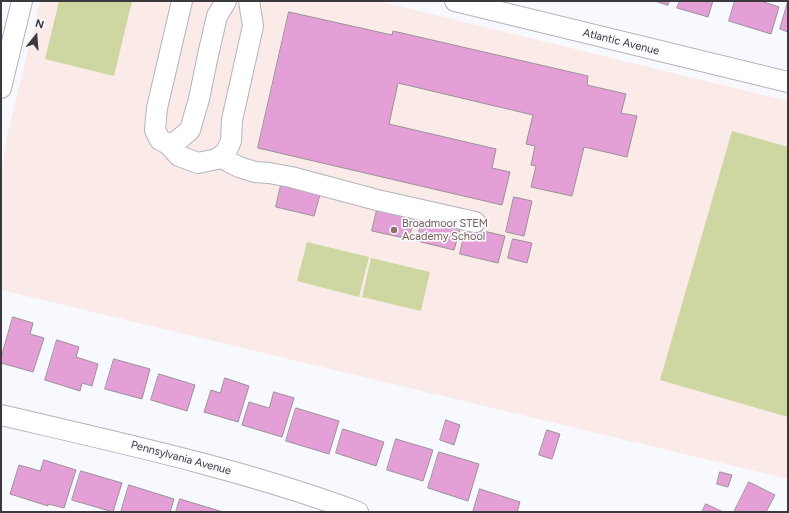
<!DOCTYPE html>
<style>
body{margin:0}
#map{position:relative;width:789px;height:513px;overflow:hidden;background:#f8f9fe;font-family:Figtree,sans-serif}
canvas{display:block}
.frame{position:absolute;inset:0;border:2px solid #39393e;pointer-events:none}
.north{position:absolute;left:16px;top:16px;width:40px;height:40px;-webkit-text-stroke:3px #f8f9fe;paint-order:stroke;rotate:17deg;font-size:11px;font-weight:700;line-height:16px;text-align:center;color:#39393e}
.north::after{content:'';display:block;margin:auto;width:14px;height:18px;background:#39393e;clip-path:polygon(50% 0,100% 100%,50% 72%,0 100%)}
</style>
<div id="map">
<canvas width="789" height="513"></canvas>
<div class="frame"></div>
<div class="north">N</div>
</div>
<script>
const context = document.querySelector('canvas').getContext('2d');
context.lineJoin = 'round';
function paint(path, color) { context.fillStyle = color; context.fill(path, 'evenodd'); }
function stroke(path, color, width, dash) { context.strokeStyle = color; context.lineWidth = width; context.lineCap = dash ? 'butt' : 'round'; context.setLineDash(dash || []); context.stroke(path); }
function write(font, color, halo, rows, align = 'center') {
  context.font = font + ' Figtree,sans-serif'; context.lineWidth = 3.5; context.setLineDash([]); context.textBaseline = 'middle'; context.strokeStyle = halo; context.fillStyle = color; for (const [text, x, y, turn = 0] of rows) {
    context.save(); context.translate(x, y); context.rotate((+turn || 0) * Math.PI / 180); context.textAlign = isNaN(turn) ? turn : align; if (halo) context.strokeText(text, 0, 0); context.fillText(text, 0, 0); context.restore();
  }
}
paint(new Path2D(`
 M40,1H378L788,101V479L1,290V170L8,132Z`), '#fbebe8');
paint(new Path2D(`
 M59,1H132L114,76L45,59Z
 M732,131L788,147V417L660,380Z
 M307,242L369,257L359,297L297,281Z
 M371,258L430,272L421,311L362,297Z`), '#ced6a2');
const building = new Path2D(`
 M655,1H669L668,5Z
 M680,1H713L708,17L677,8Z
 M735,1H761L779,7L771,34L729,21Z
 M788,1V32L780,29Z
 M289,12L392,35L393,31L588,76L587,85L626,94L621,113L637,116L627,157L584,147L572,196L531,187L536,166L531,165L535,146L526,144L533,115L398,83L389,124L496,149L492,168L510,172L502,205L258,148Z
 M282,181L321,191L314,216L276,207Z
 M514,197L532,201L524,236L506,232Z
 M378,206L415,214L409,239L372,231Z
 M423,216L461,226L454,250L417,241Z
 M466,227L505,236L498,263L460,254Z
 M513,239L532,243L527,263L508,258Z
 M13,317L33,323L30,334L44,338L33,372L1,363V358Z
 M57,340L79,347L76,357L98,364L92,386L82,383L80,391L45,380Z
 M114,359L150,369L142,399L105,389Z
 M159,374L195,385L187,411L151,400Z
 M225,378L249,386L238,422L204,412L211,390L220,393Z
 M274,392L294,398L282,437L242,425L249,402L269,408Z
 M296,408L339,421L329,454L286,441Z
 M446,420L460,425L454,445L440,440Z
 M343,429L384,442L376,466L336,453Z
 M547,430L560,434L552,459L539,455Z
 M396,439L433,450L423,481L387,470Z
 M439,452L479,464L468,501L428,488Z
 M44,460L76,470L64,508L48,504V506L10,494L19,465L40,471Z
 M81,471L122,483L113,512L72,500Z
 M720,472L732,475L728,487L717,484Z
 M749,482L775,495L766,512H734Z
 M129,485L174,499L170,512H121Z
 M480,489L520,502L517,512H473Z
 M180,499L223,512H176Z
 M706,504L723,512H702Z`);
paint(building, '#e4a0d6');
stroke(building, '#9a9098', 1);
const minor = new Path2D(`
 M182,1L157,108L155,130L160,140L168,144L177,141L190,130L199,99L208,55L217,16L226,1
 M455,1L788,82
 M1,88L22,1
 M168,144L179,156L198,163L217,159L226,152L231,141L232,120L253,26L249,1
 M223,155L229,162L239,167L255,172L269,173L291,177L377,200L475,222
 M1,415C121,443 242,469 358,512`);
stroke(minor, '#b2b3bf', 22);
stroke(minor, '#fff', 20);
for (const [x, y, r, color] of [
 [394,230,4,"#8d6e63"]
]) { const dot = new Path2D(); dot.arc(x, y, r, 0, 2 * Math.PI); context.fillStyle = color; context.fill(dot); stroke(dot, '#f8f9fe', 1.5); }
write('11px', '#39393e', '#f8f9fe', [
 ["Atlantic Avenue",621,42,14],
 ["Pennsylvania Avenue",181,458,15]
]);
write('11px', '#785e54', '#f8f9fe', [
 ["Broadmoor STEM",402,224],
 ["Academy School",402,237]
], 'left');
</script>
